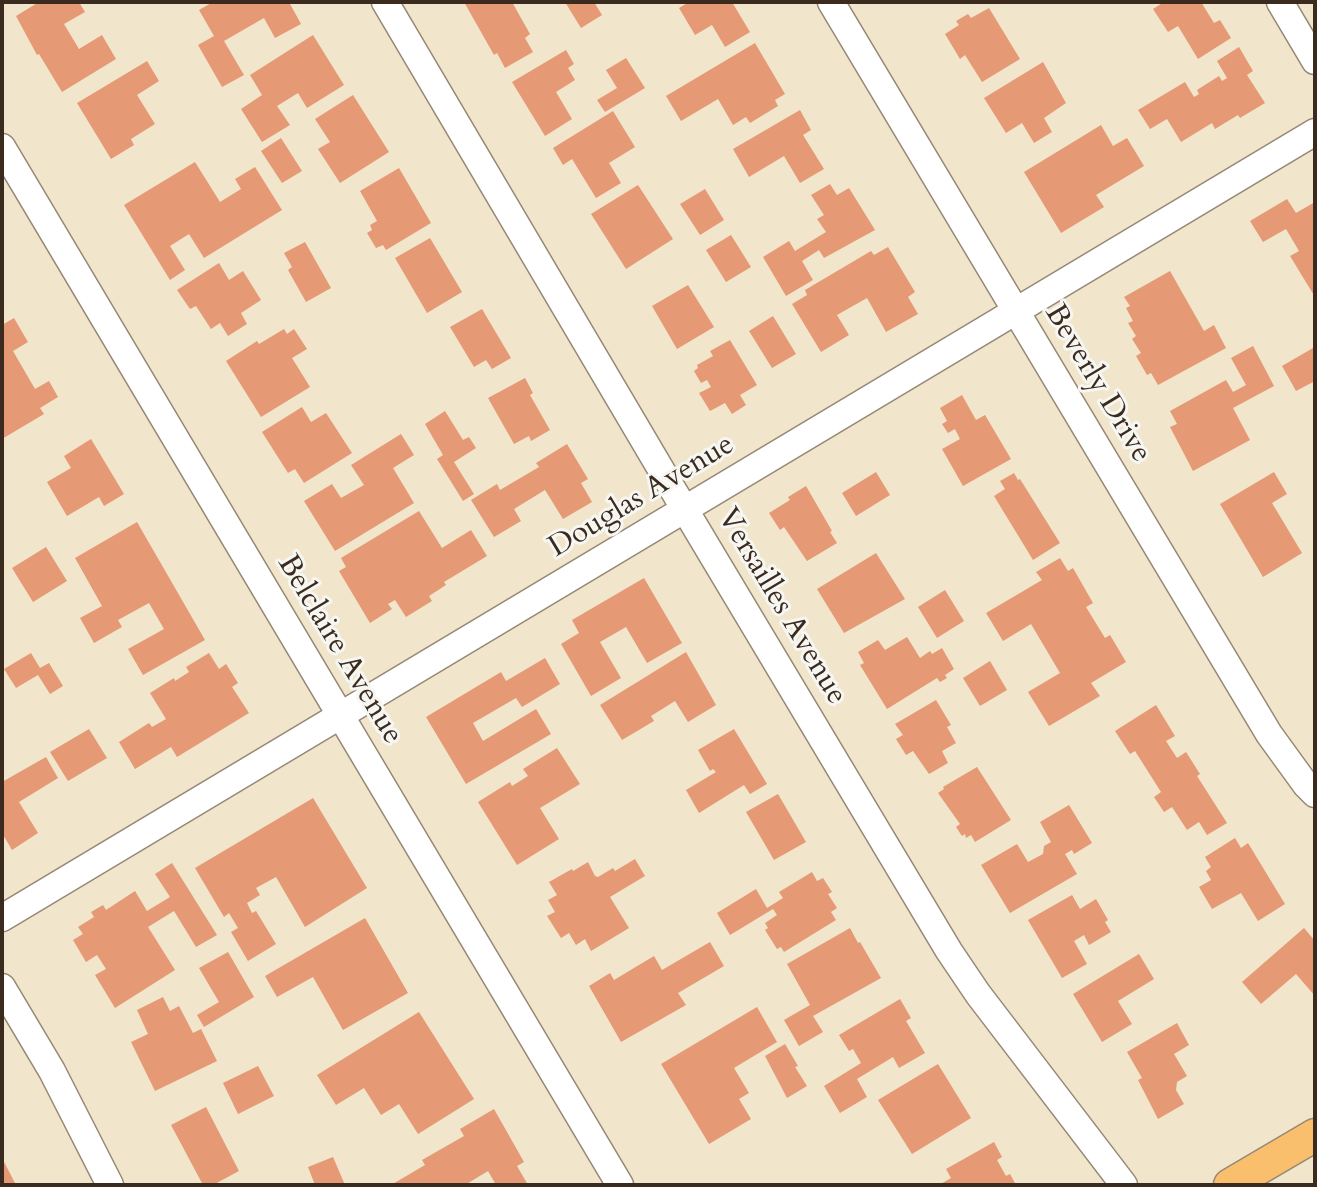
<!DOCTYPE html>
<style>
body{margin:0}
#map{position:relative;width:1317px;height:1187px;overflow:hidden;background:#f1e5cc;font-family:Cardo,serif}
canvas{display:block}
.frame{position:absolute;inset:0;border:4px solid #3b2a1e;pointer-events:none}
</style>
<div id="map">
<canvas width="1317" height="1187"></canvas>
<div class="frame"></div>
</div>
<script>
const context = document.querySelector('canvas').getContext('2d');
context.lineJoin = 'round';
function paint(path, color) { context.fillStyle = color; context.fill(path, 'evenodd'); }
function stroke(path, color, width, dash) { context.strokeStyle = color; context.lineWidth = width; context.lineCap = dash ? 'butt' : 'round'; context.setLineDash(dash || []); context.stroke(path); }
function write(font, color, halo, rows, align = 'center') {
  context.font = font + ' Cardo,serif'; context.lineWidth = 6; context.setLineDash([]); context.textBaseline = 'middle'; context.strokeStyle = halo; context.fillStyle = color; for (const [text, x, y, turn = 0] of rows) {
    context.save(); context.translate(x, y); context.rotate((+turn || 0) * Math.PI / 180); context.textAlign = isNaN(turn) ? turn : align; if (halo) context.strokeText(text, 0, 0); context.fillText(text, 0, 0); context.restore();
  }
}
paint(new Path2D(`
 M39,2H79L85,12L64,24L79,49L102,35L116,59L62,92L39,54L37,55L16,16Z
 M213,2H289L301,24L275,38L264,18L224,41L244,75L222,87L198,45L214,36L199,10Z
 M464,2H512L530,34L525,38L533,52L505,68L497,53L494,55Z
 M565,2H594L602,15L581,28Z
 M689,2H732L750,32L725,47L712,25L695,35L679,8Z
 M1164,2H1201L1214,23L1220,20L1231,38L1198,59L1178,26L1168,32L1153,9Z
 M989,8L1020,59L982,82L965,55L960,59L945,34L959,25L956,21L968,14L971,18Z
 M313,35L344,85L307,108L298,93L277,106L290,125L262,142L241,109L262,95L250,75Z
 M755,43L785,94L775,100L778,106L750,123L746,117L733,125L718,99L681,121L666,96Z
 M1239,47L1253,71L1247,75L1265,103L1240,118L1238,115L1215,129L1212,123L1181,142L1167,119L1150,129L1138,110L1185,82L1194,97L1199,94L1197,90L1219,76L1222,81L1227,78L1217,61Z
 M566,50L574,64L568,68L575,80L556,92L572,119L545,136L512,82Z
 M626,58L645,88L605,112L597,100L617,88L606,70Z
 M147,61L159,81L137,95L155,124L131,139L134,145L111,159L77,103Z
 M1043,62L1066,103L1044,118L1052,132L1034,143L1022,123L1006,133L984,98Z
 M353,95L389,152L340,183L318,149L330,142L315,119Z
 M800,110L811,130L803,135L824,169L800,183L784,156L749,177L733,149Z
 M613,111L635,147L609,163L621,183L596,198L572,159L563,165L553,148Z
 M1101,125L1113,146L1127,138L1144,166L1096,195L1104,207L1061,233L1024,172Z
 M281,138L302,171L282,183L261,151Z
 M195,162L220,202L241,189L235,179L255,167L282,210L204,258L189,234L170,246L185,270L170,280L124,205Z
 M399,168L431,223L386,250L383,245L376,248L367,233L372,230L370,225L377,221L360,191Z
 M830,184L837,195L849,188L875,230L824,258L819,250L802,261L813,280L786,296L763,257L789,241L795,251L826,232L817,219L824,215L811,195Z
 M638,185L673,239L626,269L591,214Z
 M705,189L724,220L700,235L680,204Z
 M1287,199L1296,213L1315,202V297L1290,256L1299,251L1286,229L1263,242L1250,221Z
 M731,235L751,267L726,282L706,250Z
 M430,238L462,292L427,313L395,258Z
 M305,242L331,288L306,302L288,270L292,267L284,253Z
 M888,247L915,292L908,297L918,314L886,332L867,298L837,315L849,335L821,352L792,304L807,295L805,290L871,251L874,255Z
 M219,263L229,280L243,271L261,300L241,313L247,324L228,336L220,323L211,329L196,306L190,309L177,290Z
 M1170,271L1204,331L1214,325L1226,348L1158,385L1151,373L1147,375L1136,356L1141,353L1132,339L1136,336L1128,323L1133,321L1126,308L1130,306L1124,297Z
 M688,285L714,327L677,349L652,306Z
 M482,309L511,358L492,369L486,360L474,367L450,327Z
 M773,316L796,354L772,368L749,331Z
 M14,318L28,342L13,351L35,389L49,381L58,397L40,408L44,414L2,439V325Z
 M284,329L287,334L294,329L307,349L292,358L310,387L261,417L226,361L257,341L259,344Z
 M730,340L757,385L740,395L746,405L732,414L725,403L710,411L699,393L711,387L707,380L701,383L694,371L698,368L697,365L713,356L710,351Z
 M1253,346L1274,386L1233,408L1250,440L1193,471L1170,427L1177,424L1170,411L1226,380L1233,392L1246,385L1231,358Z
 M1313,348L1315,352V381L1296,391L1282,366Z
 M525,378L533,393L530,395L550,430L531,441L529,436L514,444L488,398Z
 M962,395L976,420L985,415L1011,459L963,486L942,449L960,439L955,429L948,433L942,424L947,421L940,408Z
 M302,407L311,422L326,413L352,453L304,483L295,469L288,473L262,432Z
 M445,411L463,440L469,437L476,448L454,462L474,494L463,501L437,459L443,455L425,424Z
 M401,434L414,455L393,468L414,503L335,551L304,501L332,484L341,498L364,485L351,465Z
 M91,439L124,494L104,506L99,497L67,516L47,482L71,468L64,456Z
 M567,444L588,479L581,483L592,502L563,519L545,490L514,509L521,521L494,537L471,500L497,484L500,490L539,467L536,463Z
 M876,472L890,495L856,516L842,493Z
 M1274,472L1287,494L1272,503L1302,553L1263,577L1220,504Z
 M1014,473L1018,480L1020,479L1060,543L1033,560L994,496L1005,489L1000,481Z
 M806,486L832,531L830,532L837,543L807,561L784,527L780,530L769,513L790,500L788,497Z
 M419,511L442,548L471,530L487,556L444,582L446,585L429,596L432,601L406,617L395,600L388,604L392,609L370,623L339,571L346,567L341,558Z
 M137,522L205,640L143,675L128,649L164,629L149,603L118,620L122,627L94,643L80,618L102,606L75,558Z
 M46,547L67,581L33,602L12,568Z
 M876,553L905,599L844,633L817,589Z
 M1060,558L1068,571L1073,568L1093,603L1086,607L1105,638L1110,635L1126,662L1091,683L1100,696L1049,726L1028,692L1060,673L1031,624L1003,641L986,613L1042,580L1036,572Z
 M644,578L682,643L647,663L626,627L600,642L621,678L591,696L561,644L579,633L572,620Z
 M945,590L964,621L937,638L918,607Z
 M907,637L920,658L930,651L932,654L942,648L954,669L945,675L947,678L940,682L937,678L887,709L860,665L864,663L858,652L878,640L885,650Z
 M686,652L716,705L688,722L675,701L651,716L654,721L622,740L600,705Z
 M31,653L40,668L49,663L63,686L50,694L38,675L16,688L4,669Z
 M209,653L219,669L226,664L238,683L232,687L249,713L177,757L171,747L135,769L119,742L149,723L152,727L166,719L150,693L174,678L175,681L189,672L186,667Z
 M545,658L560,684L522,707L516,698L473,723L483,741L536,709L551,734L466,784L426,717L501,672L506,681Z
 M990,661L1007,690L980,706L963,678Z
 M936,700L951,725L947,727L956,743L942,751L948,763L929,774L913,751L906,755L896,739L903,735L895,724Z
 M1156,705L1175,736L1166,741L1177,758L1186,752L1200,774L1197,776L1227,823L1207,835L1199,822L1187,830L1172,807L1164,812L1154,797L1161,792L1135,751L1130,754L1115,731Z
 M89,729L107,758L68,781L50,752Z
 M734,729L767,784L750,794L744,785L699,813L686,790L716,772L713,769L710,771L698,750Z
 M557,748L580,784L540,808L559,839L517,865L478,802L510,782L512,786L528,776L523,769Z
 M46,757L58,778L19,802L38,833L12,850L2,833V782Z
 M977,767L1011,820L975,842L971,835L966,838L965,834L962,836L956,827L960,824L938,793L944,789L943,787Z
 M778,794L806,842L774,860L746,812Z
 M313,798L367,888L305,927L276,877L256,888L260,895L247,903L252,913L256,911L276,944L248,961L231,932L238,928L229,913L224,917L195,868Z
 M1069,805L1092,843L1074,854L1072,850L1065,854L1077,874L1010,913L981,865L1017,844L1028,862L1043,854L1044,846L1051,842L1040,822Z
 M1235,838L1241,848L1248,843L1285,904L1258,921L1241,893L1212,909L1199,887L1211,880L1206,871L1211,867L1205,857Z
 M635,859L645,876L610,897L629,928L591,951L585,939L576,945L569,933L561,938L547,916L555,912L548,900L557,895L549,882L572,869L573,871L588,862L595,876L598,877L613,868L615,871Z
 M172,863L217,935L196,947L174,911L148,927L175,970L115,1008L95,975L106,969L97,955L86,962L73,940L83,934L78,927L94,917L91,912L103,905L106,910L135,891L147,911L170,897L155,874Z
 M812,872L817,881L823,878L832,892L828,894L837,908L831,912L836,920L784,952L781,947L777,949L765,930L768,928L765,923L777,915L773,909L730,935L717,913L756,889L767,908L783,898L779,892Z
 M1072,895L1080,909L1096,899L1108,920L1105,922L1111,932L1089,945L1084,935L1074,941L1087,964L1062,978L1028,920Z
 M365,918L408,993L343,1030L313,977L277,997L265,976Z
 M850,928L858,943L860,942L881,978L813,1016L823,1032L799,1046L784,1020L810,1005L787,964Z
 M1304,928L1315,941V996L1296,974L1261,1004L1242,982Z
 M710,942L724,966L678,993L686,1005L621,1042L589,986L610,973L614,980L654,956L662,970Z
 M228,952L254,997L204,1027L197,1015L219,1002L199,968Z
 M1139,954L1154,979L1118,1001L1132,1024L1102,1042L1073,994Z
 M163,997L170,1011L179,1006L193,1033L201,1029L217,1061L155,1091L131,1042L148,1034L137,1010Z
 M900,999L911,1018L906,1021L925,1053L899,1068L893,1057L857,1079L867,1097L840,1113L824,1086L861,1063L853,1049L849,1051L839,1035Z
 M757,1007L777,1042L734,1068L749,1093L739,1099L751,1119L709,1144L661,1064Z
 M419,1012L474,1099L418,1134L399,1104L381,1115L364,1088L336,1105L317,1075Z
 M1177,1023L1189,1045L1174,1054L1187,1076L1177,1082L1176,1090L1184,1104L1158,1119L1138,1080L1142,1078L1127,1052Z
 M785,1044L798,1066L795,1067L807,1086L787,1098L765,1056Z
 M938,1064L971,1118L912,1154L878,1100Z
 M258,1066L274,1096L238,1114L223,1083Z
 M206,1107L239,1171L213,1185H203L171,1125Z
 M494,1109L524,1162L517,1166L528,1185H496L488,1171L465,1185H391L425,1165L422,1160L464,1136L460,1129Z
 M994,1142L1002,1157L997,1160L1006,1176L1010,1174L1016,1185H939L951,1178L946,1169Z
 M333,1157L345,1185H315L308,1167Z
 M2,1158L16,1185H2Z`), '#e59974');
const minor = new Path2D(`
 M385,2L666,478L949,951L978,994L1124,1185
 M831,2L1269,734L1306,785L1315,794
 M1280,2L1315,61
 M2,147L620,1185
 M2,918L1315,132
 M2,987L52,1071L110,1185`);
const major = new Path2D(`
 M1230,1185L1315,1135`);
stroke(minor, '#968875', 29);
stroke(major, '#968875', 35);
stroke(minor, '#fff', 26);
stroke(major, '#f9bf6d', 32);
write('30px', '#3b2a1e', '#f6f6f2', [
 ["Beverly Drive",1097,384,59],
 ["Douglas Avenue",642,497,-31],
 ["Versailles Avenue",781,607,59],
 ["Belclaire Avenue",339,650,59]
]);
</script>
